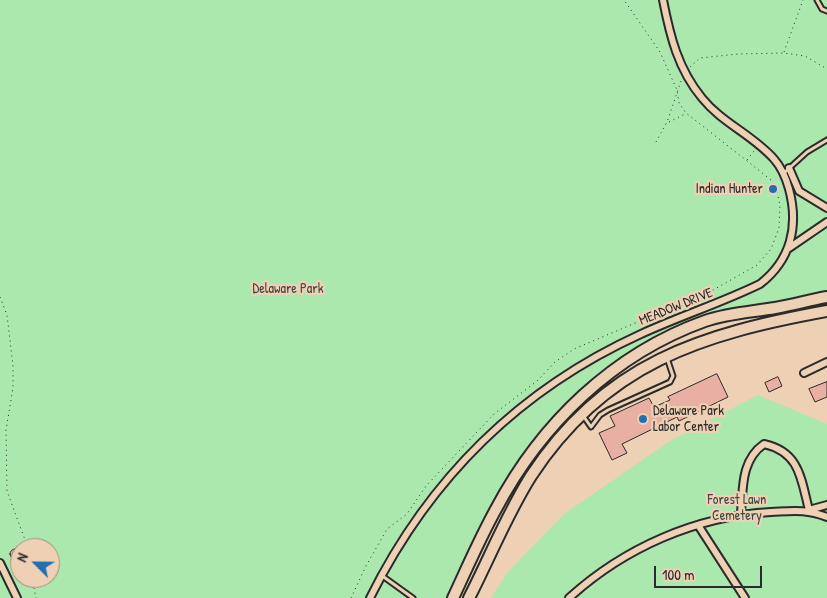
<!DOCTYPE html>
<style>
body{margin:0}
#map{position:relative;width:827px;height:598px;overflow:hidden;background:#eed0b4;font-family:"Patrick Hand",sans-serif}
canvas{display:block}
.north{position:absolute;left:10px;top:538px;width:50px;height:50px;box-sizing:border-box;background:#eed0b4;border:1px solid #a08e7d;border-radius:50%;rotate:293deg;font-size:14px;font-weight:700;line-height:20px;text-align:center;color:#2b2b2b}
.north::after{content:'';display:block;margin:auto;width:18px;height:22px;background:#1f6fb2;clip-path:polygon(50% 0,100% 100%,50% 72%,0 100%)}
.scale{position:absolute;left:654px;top:566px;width:108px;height:22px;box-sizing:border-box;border:2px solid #2b2b2b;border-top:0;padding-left:6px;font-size:15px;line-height:18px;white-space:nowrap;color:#2b2b2b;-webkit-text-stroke:4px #eed0b4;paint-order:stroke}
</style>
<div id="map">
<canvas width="827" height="598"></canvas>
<div class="north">N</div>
<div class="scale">100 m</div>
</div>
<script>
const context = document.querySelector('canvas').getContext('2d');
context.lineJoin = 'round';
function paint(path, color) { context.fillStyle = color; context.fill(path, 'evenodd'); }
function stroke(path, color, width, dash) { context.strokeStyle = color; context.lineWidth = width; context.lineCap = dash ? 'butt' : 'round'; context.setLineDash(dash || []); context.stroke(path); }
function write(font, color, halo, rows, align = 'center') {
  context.font = font + ' "Patrick Hand",sans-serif'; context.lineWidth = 4.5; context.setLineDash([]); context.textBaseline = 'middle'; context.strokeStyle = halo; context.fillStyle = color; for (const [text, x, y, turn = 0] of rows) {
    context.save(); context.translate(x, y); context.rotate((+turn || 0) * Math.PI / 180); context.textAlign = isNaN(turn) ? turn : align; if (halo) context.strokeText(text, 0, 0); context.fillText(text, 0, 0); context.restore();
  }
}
paint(new Path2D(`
 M0,0H827V291L716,314L598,376L542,429L515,464L488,512L446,598H0ZM20,548H50V578H20Z
 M758,395L827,424V598H491L507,573L564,514L670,441Z`), '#abe8ae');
const building = new Path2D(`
 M717,374L728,397L679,421L677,417L622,444L627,453L612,460L599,433L615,426L610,416L649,398L654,407L670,400L668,397Z
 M778,377L782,386L769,392L765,383Z
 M827,382V397L815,402L809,389Z
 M10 554a5 5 0 1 1 10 0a5 5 0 1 1-10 0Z`);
paint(building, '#e9afa3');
stroke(building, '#2b2b2b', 1);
const service = new Path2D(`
 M817,0L822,9L827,11
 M784,173L807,152L827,140
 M584,417L591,427L600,415L608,410L670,382L673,376L667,358
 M381,575L413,598`);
const minor = new Path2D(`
 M789,168L799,191L827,208
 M789,248L827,222
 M804,373L827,362
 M741,513C743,488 741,460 764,444C800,452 801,479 809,510L827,505
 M698,525L745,598
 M0,563L17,598
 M370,598C429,479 520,389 641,334C680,316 721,303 760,284C791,260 799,226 789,189C786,178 782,168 774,159C753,135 722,123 702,98C678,69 670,36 663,0
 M569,598C624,548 696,516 771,512C794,511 805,509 827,517`);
const trunk = new Path2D(`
 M453,598C467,568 480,538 496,509C541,424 613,354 705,321C728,313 751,312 775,308C793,305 810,300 827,297
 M469,598C490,557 507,514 531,476C605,363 701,334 827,311`);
stroke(service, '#2b2b2b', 7);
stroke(minor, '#2b2b2b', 10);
stroke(trunk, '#2b2b2b', 14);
stroke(new Path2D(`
 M784,52L803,0
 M690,67L700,58L738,54L784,53L805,56L827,69
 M669,122L685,114
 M656,142L667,122L681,81
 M747,160L754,151
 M0,297L7,315L13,366V388L6,430L7,491L28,548
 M32,578L36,598
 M351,598L366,566L387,529L407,514L426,486L494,414L537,381L555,362L574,349L640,321L692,302L757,265L771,249L779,228L780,205L776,187L771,180L751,164L686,113L679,103L677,90L660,52L624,0`), '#2b2b2b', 1, [1, 4]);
stroke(service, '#eed0b4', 3);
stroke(minor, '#eed0b4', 6);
stroke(trunk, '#eed0b4', 10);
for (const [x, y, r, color] of [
 [773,189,5,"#1f6fb2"],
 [643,419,5,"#1f6fb2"]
]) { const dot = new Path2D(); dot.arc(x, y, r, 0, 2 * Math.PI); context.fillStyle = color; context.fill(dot); stroke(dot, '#eed0b4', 2); }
write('14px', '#2b2b2b', '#eed0b4', [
 ["Indian Hunter",763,189],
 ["Delaware Park",653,411,"left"],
 ["Labor Center",653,427,"left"]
], 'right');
write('14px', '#3e473f', '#eed0b4', [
 ["Delaware Park",288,289],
 ["Forest Lawn",737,500],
 ["Cemetery",737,516]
]);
write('14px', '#2b2b2b', '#eed0b4', [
 ["MEADOW DRIVE",676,307,-22]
]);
</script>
